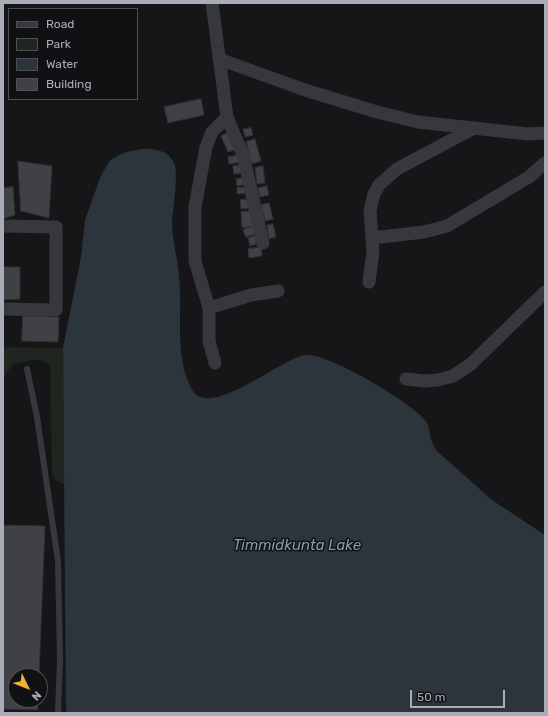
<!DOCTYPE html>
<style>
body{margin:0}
#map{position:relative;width:548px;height:716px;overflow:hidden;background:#161618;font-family:Rubik,sans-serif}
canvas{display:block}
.frame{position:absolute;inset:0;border:4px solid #a8adb8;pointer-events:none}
.legend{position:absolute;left:8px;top:8px;width:130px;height:92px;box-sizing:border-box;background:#111113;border:1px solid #4d4f55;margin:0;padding:5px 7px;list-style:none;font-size:12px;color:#a8adb8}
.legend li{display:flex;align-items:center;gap:8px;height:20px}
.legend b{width:20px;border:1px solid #4d4f55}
.north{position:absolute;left:8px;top:668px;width:40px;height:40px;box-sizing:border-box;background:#111113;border:1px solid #4d4f55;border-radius:50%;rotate:133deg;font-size:11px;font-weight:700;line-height:16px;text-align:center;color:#a8adb8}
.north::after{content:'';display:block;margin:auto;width:14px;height:18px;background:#f2b134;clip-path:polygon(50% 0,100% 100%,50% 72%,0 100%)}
.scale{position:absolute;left:410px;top:690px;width:95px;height:18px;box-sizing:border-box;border:2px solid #a8adb8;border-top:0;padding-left:5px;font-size:12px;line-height:14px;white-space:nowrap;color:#a8adb8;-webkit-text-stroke:3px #111113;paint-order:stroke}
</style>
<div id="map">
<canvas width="548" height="716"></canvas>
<div class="frame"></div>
<ul class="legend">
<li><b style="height:5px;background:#37383d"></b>Road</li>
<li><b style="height:11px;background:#1e261f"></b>Park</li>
<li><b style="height:11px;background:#2c353c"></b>Water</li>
<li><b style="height:11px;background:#404145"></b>Building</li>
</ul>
<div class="north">N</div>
<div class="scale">50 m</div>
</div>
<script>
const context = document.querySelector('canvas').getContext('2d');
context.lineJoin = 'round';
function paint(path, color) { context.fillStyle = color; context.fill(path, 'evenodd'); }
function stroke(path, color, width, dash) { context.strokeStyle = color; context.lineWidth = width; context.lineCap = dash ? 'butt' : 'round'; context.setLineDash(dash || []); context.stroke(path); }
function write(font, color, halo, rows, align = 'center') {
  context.font = font + ' Rubik,sans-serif'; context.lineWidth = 3; context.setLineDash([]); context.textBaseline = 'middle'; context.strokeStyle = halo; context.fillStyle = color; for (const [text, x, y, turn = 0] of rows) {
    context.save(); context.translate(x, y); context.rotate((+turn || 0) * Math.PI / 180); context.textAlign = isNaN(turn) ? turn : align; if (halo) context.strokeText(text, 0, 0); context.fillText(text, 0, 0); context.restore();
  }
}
paint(new Path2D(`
 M3,347L63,348L64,484L56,481L52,475L50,367C43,354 23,362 12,365L3,379Z`), '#1e261f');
paint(new Path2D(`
 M141,149C153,149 166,149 173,161C180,173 172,210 172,226C173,243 178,261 179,277C183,314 174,354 191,388C208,423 281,357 306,355C329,353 410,402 424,419C433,430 427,440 438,452L492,500L545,535V713H66L63,348L81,257L85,220L100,178L110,160L126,152Z`), '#2c353c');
const building = new Path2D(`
 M201,99L204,115L168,123L164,107Z
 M251,128L253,135L245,137L243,129Z
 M230,132L237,149L228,152L221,136Z
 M255,139L261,161L252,164L246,142Z
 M241,155L242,162L229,164L228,157Z
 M18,161L52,166L49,218L21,211Z
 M244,165L245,173L234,174L233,166Z
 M263,166L265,183L257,184L255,168Z
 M246,178L247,184L237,186L236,179Z
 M267,186L269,195L260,197L258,188Z
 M13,187L15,215L3,219V188Z
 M247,187L248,193L237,194V188Z
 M249,199L250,208L241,209L240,200Z
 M269,203L273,219L265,221L261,205Z
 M251,211L253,226L242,228L241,212Z
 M273,224L276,237L269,239L267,225Z
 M253,226L255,234L246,237L243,230Z
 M255,236L257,244L250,246L248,238Z
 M261,247L262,256L249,258L248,249Z
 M3,267H20V299L3,300Z
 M23,316L59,317L58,342L22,341Z
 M3,525L45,526L39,676H16V700H38V710L3,709Z`);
paint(building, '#404145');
stroke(building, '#303034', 1);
stroke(new Path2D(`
 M27,369L37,417L58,561L60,659L58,713`), '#37383d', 6);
stroke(new Path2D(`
 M212,3L227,117L243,155L263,243
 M219,59L305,90L377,112L418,122L528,134L545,133
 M3,226L56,227V310L3,309
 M372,238L424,232L447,226L529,177L545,163
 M369,282L373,252L370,211L374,194L379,185L397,169L474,128
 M209,308L251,295L278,291
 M215,363L209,341V308L195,261V207L206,147L212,132L227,117
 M406,379L425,381L438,380L453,376L471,364L545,292`), '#37383d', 13);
write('italic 15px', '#7f9bb3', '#111113', [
 ["Timmidkunta Lake",297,546]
]);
</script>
